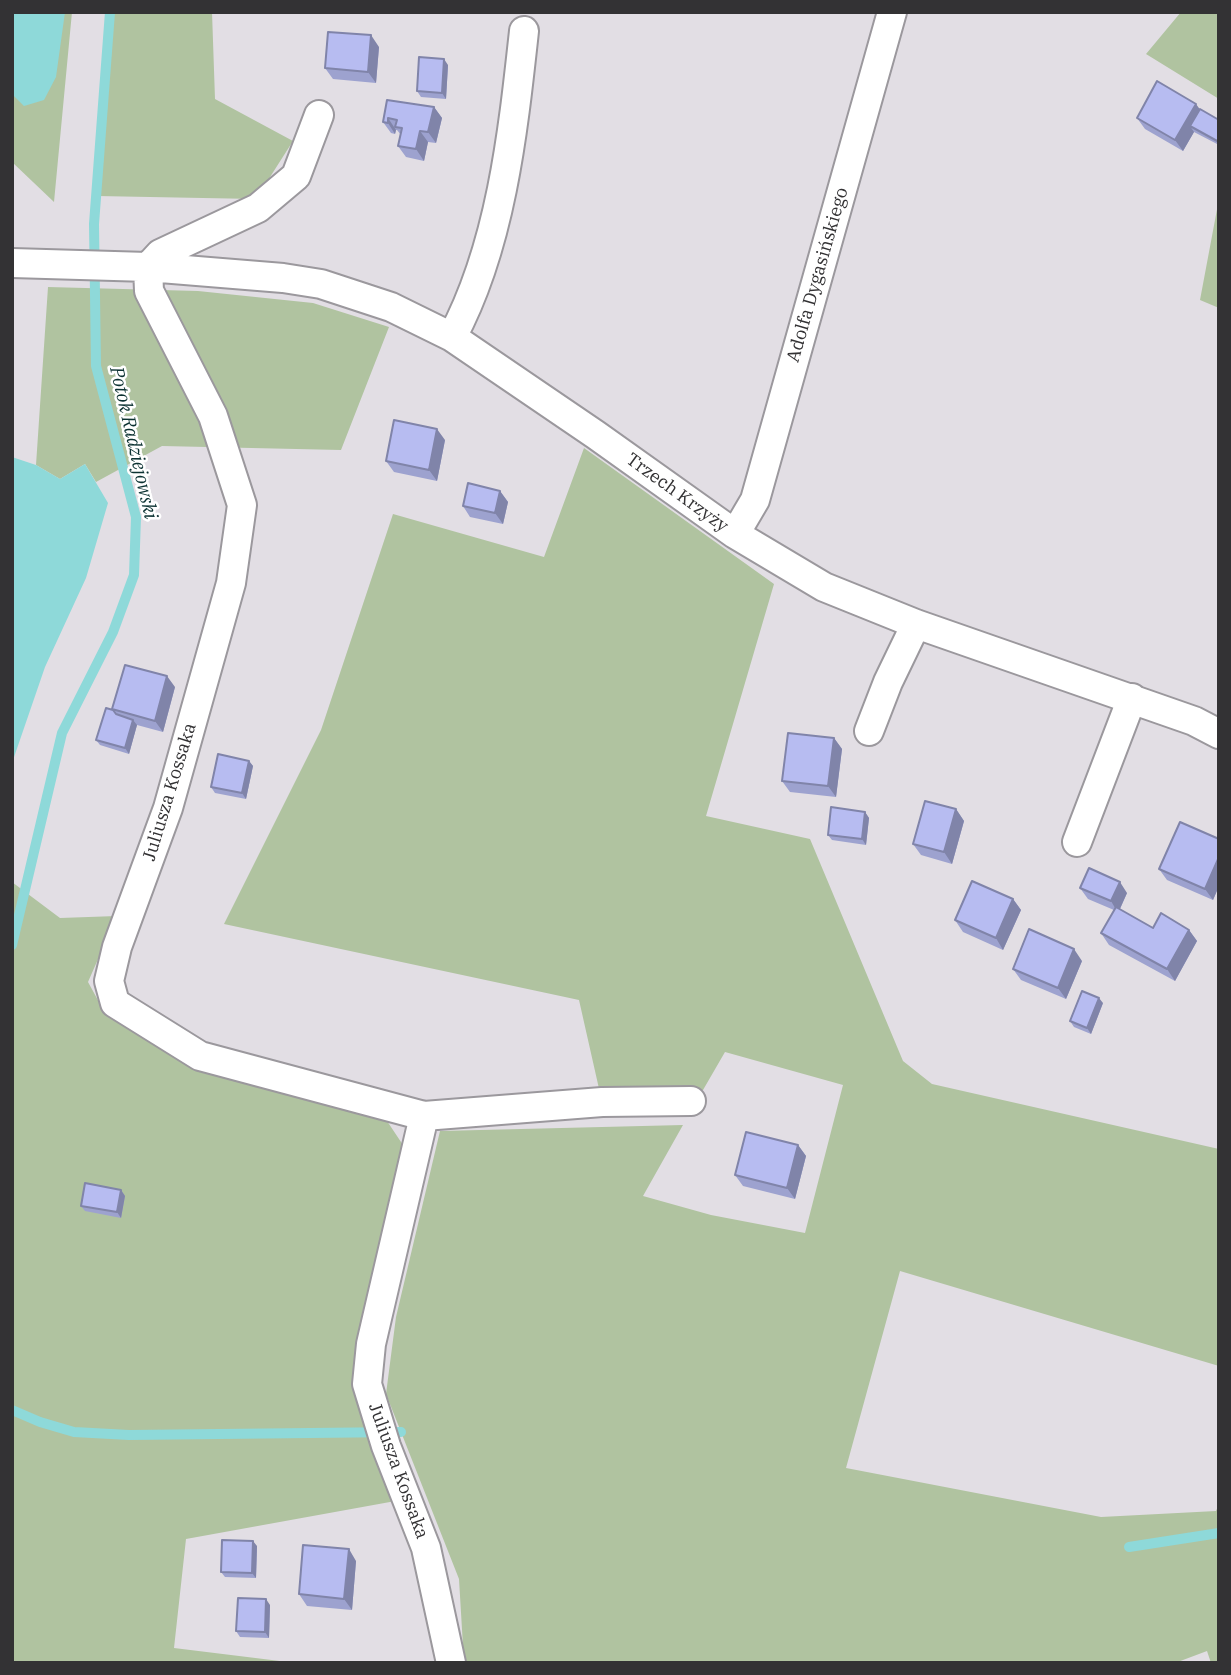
<!DOCTYPE html>
<meta charset="utf-8">
<style>
body{margin:0}
#map{position:relative;width:1231px;height:1675px;overflow:hidden;background:#e2dee4;font-family:"IBM Plex Serif",serif}
canvas{display:block}
.frame{position:absolute;inset:0;border:14px solid #333234;pointer-events:none}
</style>
<div id="map">
<canvas width="1231" height="1675"></canvas>
<div class="frame"></div>
</div>
<script>
const context = document.querySelector('canvas').getContext('2d');
context.lineJoin = 'round';
function paint(path, color) { context.fillStyle = color; context.fill(path, 'evenodd'); }
function stroke(path, color, width, dash) { context.strokeStyle = color; context.lineWidth = width; context.lineCap = dash ? 'butt' : 'round'; context.setLineDash(dash || []); context.stroke(path); }
function write(font, color, halo, rows, align = 'center') {
  context.font = font + ' "IBM Plex Serif",serif'; context.lineWidth = 5; context.setLineDash([]); context.textBaseline = 'middle'; context.strokeStyle = halo; context.fillStyle = color; for (const [text, x, y, turn = 0] of rows) {
    context.save(); context.translate(x, y); context.rotate((+turn || 0) * Math.PI / 180); context.textAlign = isNaN(turn) ? turn : align; if (halo) context.strokeText(text, 0, 0); context.fillText(text, 0, 0); context.restore();
  }
}
paint(new Path2D(`
 M12,12H72L54,202L12,162Z
 M112,12H212L215,99L293,141L256,199L97,196Z
 M1181,12H1219V99L1146,54Z
 M1218,204H1219V308L1200,300Z
 M48,287L198,291L313,303L389,327L341,450L162,446L96,482L85,464L60,479L36,465Z
 M584,448L774,584L706,816L810,839L903,1061L932,1084L1219,1149V1366L900,1271L846,1468L1101,1517L1216,1511L1219,1504V1663H1211L1207,1651L1175,1663H464L459,1579L386,1394L396,1317L440,1131L683,1125L643,1196L711,1215L805,1233L843,1085L725,1052L703,1090L602,1102L579,1000L224,924L321,730L393,514L544,557Z
 M12,882L60,918L117,916L88,982L105,1013L233,1074L385,1118L403,1145L354,1371L401,1500L186,1539L174,1648L296,1663H12Z`), '#b0c3a0');
paint(new Path2D(`
 M12,12H65L56,77L44,100L24,106L12,94Z
 M12,457L36,465L60,479L85,464L108,503L86,578L45,667L12,763Z`), '#8ed9d9');
stroke(new Path2D(`
 M12,945L62,733L113,632L134,575L136,517L96,366L94,224L110,12
 M12,1410L40,1422L74,1432L129,1435L401,1432
 M1129,1547L1219,1533`), '#8ed9d9', 10);
const street = new Path2D(`
 M319,115L296,176L258,208L160,254L148,267L149,291L213,416L242,505L231,583L168,808L117,947L109,981L115,1003L200,1056L424,1116L371,1344L367,1384L386,1446L426,1548L451,1663
 M12,263L148,267L283,278L321,284L391,307L452,337L596,435L735,534L824,587L916,624L1194,721L1219,734
 M452,337C501,246 513,132 524,31
 M735,534L755,500L892,12
 M869,731L888,682L916,624
 M1077,842L1132,698
 M424,1116L602,1102L691,1101`);
stroke(street, '#9b989d', 32);
stroke(street, '#fff', 28);
paint(new Path2D(`
 M379,47L376,83L333,79L325,68Z
 M448,65L446,99L421,97L417,91Z
 M387,100L434,107L442,118L436,143L428,142L424,161L406,157L398,146L401,135L397,130H396L395,134L391,133L383,122Z
 M1200,109L1219,120V145L1194,132L1183,151L1145,129L1137,118Z
 M445,440L437,481L394,472L386,461Z
 M500,491L508,502L503,524L470,517L463,506Z
 M175,687L163,732L137,725L129,754L100,745L96,740L113,710Z
 M834,738L842,749L836,797L790,792L782,781Z
 M249,761L253,766L246,799L215,793L211,787Z
 M956,809L964,821L952,864L921,855L913,844Z
 M865,812L869,818L866,845L832,840L828,835Z
 M1219,839V886L1213,900L1167,880L1159,869Z
 M1080,888L1127,893L1120,909L1153,928L1189,930L1197,941L1175,981L1109,945L1101,933L1114,910L1088,899Z
 M1013,899L1021,910L1003,950L963,932L955,920Z
 M1082,961L1066,999L1021,980L1013,969Z
 M1103,1003L1091,1034L1074,1027L1070,1021Z
 M798,1145L806,1156L795,1199L743,1186L735,1175Z
 M121,1190L125,1196L121,1218L85,1211L81,1206Z
 M257,1546L256,1578L225,1577L221,1572Z
 M356,1561L352,1610L307,1606L299,1594Z
 M270,1605L269,1638L240,1637L236,1631Z`), '#9da2cf');
paint(new Path2D(`
 M371,35L379,47L376,83L368,72Z
 M444,59L448,65L446,99L442,93Z
 M1196,104L1204,115L1190,126L1194,132L1183,151L1175,140Z
 M434,107L442,118L436,143L428,132Z
 M388,118L396,130L395,134L388,123Z
 M420,131L428,142L424,161L416,149Z
 M437,429L445,440L437,481L429,470Z
 M500,491L508,502L503,524L495,513Z
 M167,676L175,687L163,732L155,721Z
 M133,720L137,725L129,754L125,748Z
 M834,738L842,749L836,797L828,786Z
 M249,761L253,766L246,799L242,793Z
 M956,809L964,821L952,864L944,852Z
 M865,812L869,818L866,845L862,839Z
 M1219,857V886L1213,900L1205,889Z
 M1120,882L1127,893L1118,913L1111,901Z
 M1013,899L1021,910L1003,950L996,938Z
 M1189,930L1197,941L1175,981L1167,969Z
 M1074,949L1082,961L1066,999L1058,988Z
 M1099,998L1103,1003L1091,1034L1087,1028Z
 M798,1145L806,1156L795,1199L787,1188Z
 M121,1190L125,1196L121,1218L117,1212Z
 M253,1541L257,1546L256,1578L252,1573Z
 M349,1549L356,1561L352,1610L344,1599Z
 M266,1599L270,1605L269,1638L265,1632Z`), '#8084a9');
const building = new Path2D(`
 M328,32L371,35L368,72L325,68Z
 M419,57L444,59L442,93L417,91Z
 M1157,81L1196,104L1175,140L1137,118Z
 M387,100L434,107L428,132L420,131L416,149L398,146L402,128L395,127L397,120L388,118V123L383,122Z
 M1200,109L1219,120V142L1190,126Z
 M394,420L437,429L429,470L386,461Z
 M468,483L500,491L495,513L463,506Z
 M125,665L167,676L155,721L112,709Z
 M106,708L113,710L116,714L133,720L125,748L96,740Z
 M788,733L834,738L828,786L782,781Z
 M218,754L249,761L242,793L211,787Z
 M925,801L956,809L944,852L913,844Z
 M831,807L865,812L862,839L828,835Z
 M1180,822L1219,839V857L1205,889L1159,869Z
 M1089,868L1120,882L1111,901L1080,888Z
 M972,881L1013,899L996,938L955,920Z
 M1116,907L1153,928L1161,913L1189,930L1167,969L1101,933Z
 M1029,929L1074,949L1058,988L1013,969Z
 M1082,991L1099,998L1087,1028L1070,1021Z
 M746,1132L798,1145L787,1188L735,1175Z
 M85,1183L121,1190L117,1212L81,1206Z
 M222,1540L253,1541L252,1573L221,1572Z
 M303,1545L349,1549L344,1599L299,1594Z
 M238,1598L266,1599L265,1632L236,1631Z`);
paint(building, '#b7bcf1');
stroke(building, '#8084a9', 2);
write('18px', '#333234', '#fff', [
 ["Adolfa Dygasińskiego",818,275,-74],
 ["Trzech Krzyży",677,493,36],
 ["Juliusza Kossaka",170,792,-73],
 ["Juliusza Kossaka",398,1471,70]
]);
write('italic 19px', '#0c3232', '#fff', [
 ["Potok Radziejowski",133,443,77]
]);
</script>
